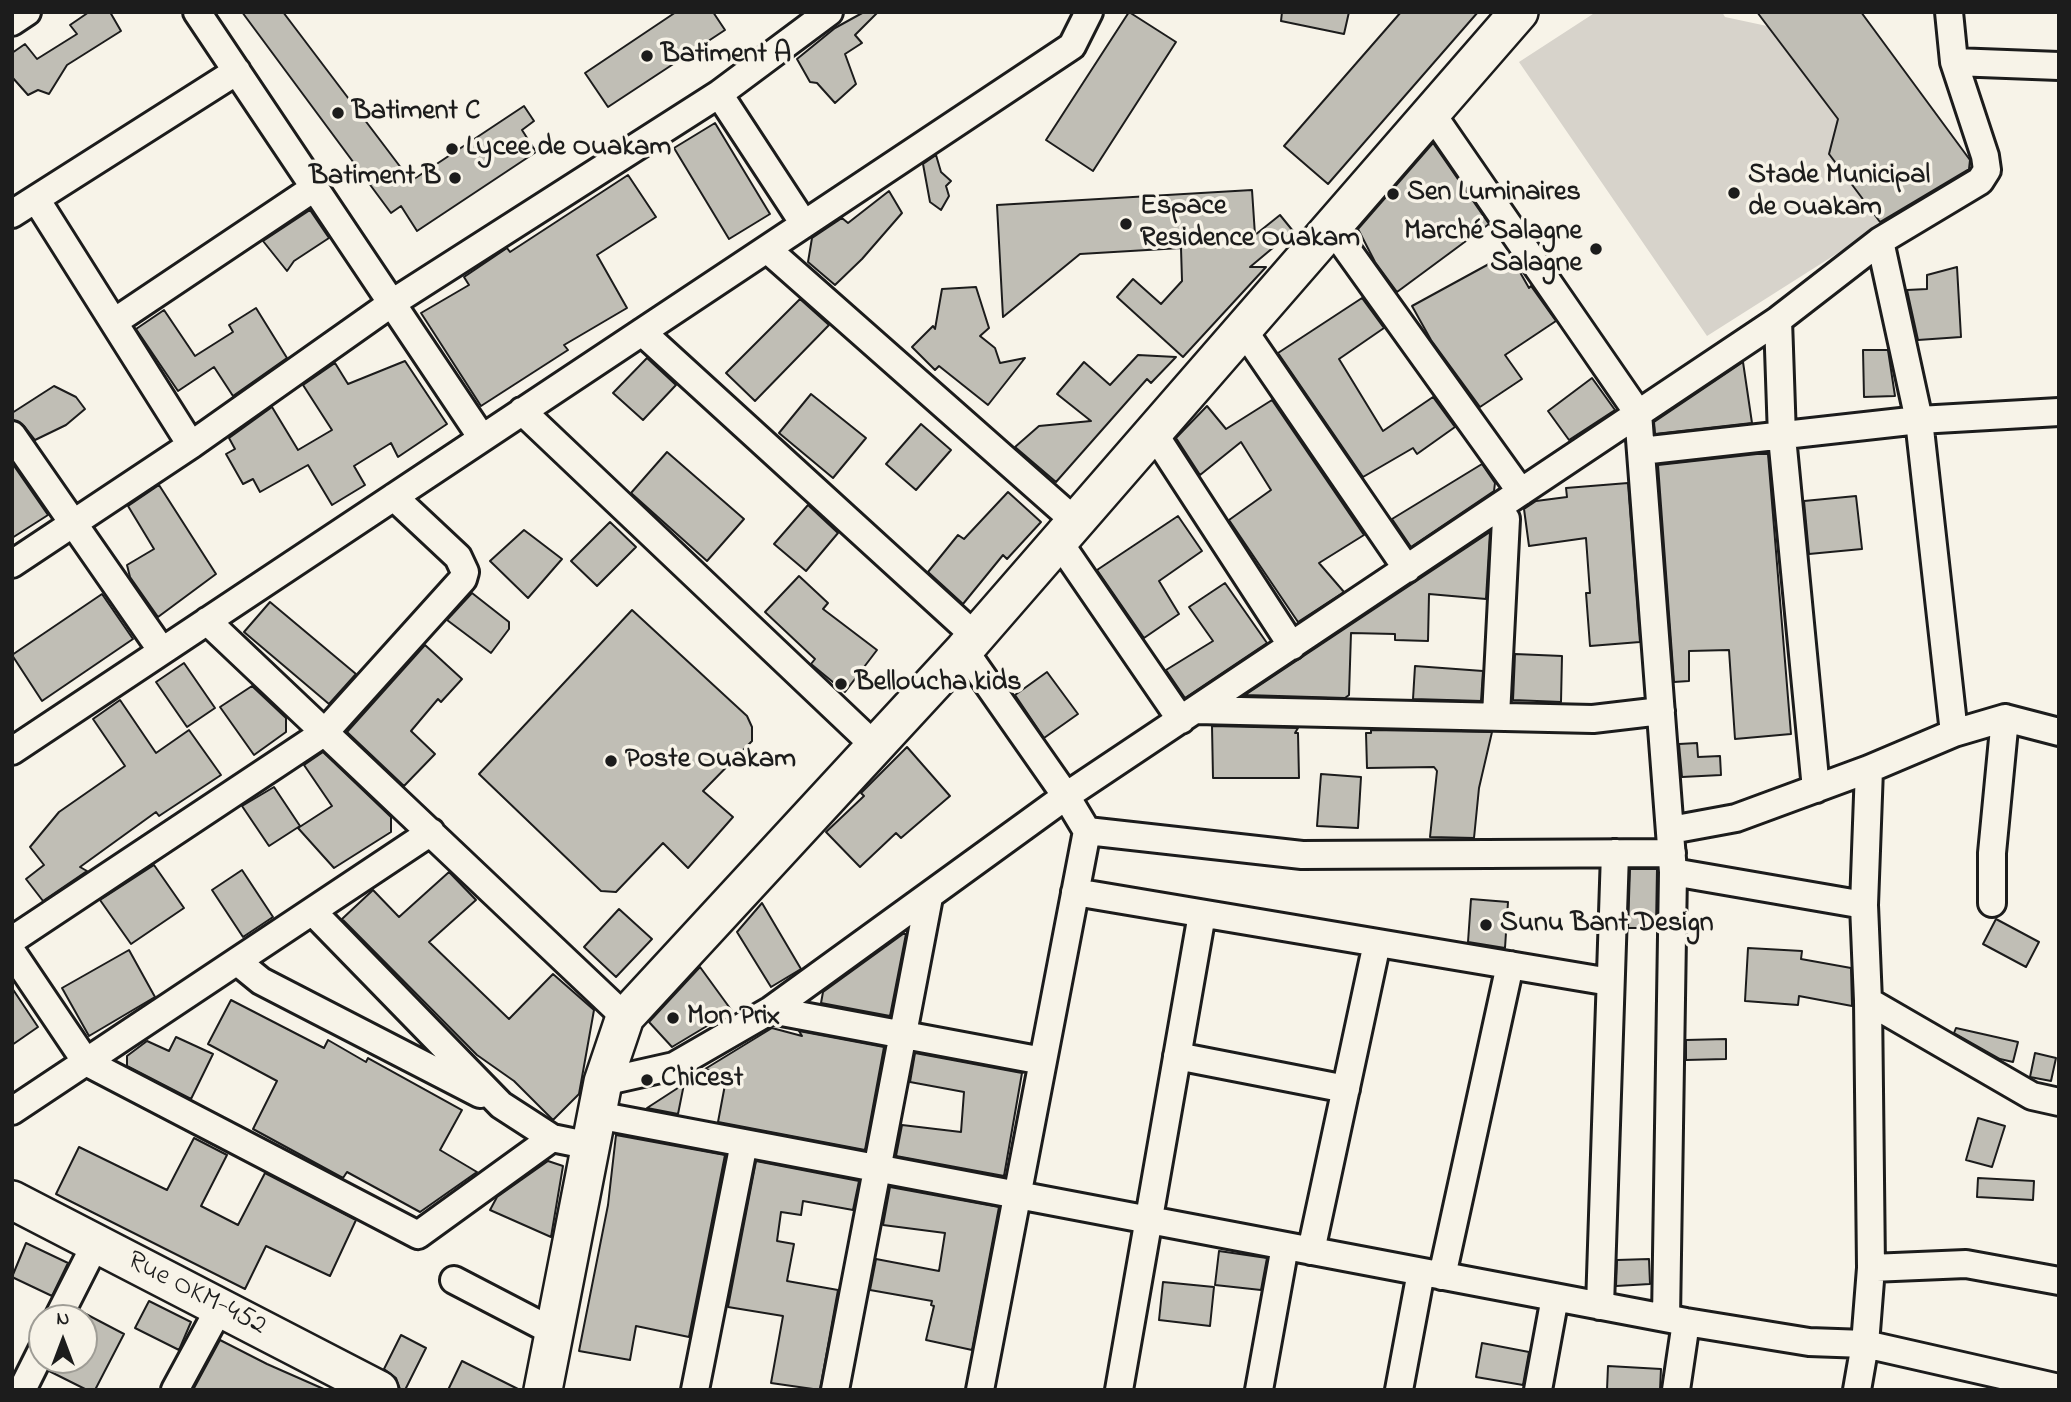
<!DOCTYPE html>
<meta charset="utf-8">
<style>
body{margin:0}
#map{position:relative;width:2071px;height:1402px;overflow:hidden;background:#f7f3e8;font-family:"Indie Flower",sans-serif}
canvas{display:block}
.frame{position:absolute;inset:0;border:14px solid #1c1c1c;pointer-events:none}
.north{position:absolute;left:28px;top:1304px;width:70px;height:70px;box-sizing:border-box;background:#f7f3e8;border:2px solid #9f9d96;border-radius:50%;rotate:0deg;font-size:19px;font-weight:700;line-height:28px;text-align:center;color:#1c1c1c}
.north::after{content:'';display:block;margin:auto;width:24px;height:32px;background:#1c1c1c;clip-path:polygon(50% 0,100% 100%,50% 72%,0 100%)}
</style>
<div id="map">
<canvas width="2071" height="1402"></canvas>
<div class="frame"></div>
<div class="north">N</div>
</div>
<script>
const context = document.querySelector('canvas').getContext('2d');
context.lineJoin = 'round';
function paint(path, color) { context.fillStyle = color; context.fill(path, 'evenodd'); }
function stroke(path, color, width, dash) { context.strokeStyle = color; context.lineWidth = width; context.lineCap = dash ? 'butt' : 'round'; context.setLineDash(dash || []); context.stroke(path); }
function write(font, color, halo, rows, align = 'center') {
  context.font = font + ' "Indie Flower",sans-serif'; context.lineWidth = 7; context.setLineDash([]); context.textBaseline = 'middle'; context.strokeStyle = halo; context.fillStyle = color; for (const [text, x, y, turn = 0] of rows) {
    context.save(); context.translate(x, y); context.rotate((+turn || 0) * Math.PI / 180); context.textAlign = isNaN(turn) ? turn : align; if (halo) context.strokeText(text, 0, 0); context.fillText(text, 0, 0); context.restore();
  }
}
paint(new Path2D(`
 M1596,12H1722L1725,17L1767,26L1838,119L1829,154L1882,225L1707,336L1519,62Z`), '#d7d3cb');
const building = new Path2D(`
 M89,12H110L121,31L67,65L49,94L38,90L28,95L12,77V53L25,44L37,59L77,34L70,25Z
 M242,12H283L411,181L524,106L534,121L522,130L536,152L417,231L401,206L391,213Z
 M676,12H713L725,30L608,107L585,73Z
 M864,12H878L855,35L862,43L845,54L856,84L835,103L817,83L810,82L797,59L835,28Z
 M1129,12L1176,42L1093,171L1046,140Z
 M1282,12H1349L1344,34L1281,21Z
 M1401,12H1478L1328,184L1284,146Z
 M1757,12H1861L1970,160L1969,169L1880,222L1829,154L1838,119Z
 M715,123L770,214L729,239L674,148Z
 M1433,143L1489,224L1397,292L1375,262L1358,229Z
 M936,155L941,172L951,181L946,186L949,196L941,210L930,202L923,164Z
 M628,175L656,217L597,255L627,308L564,345L568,350L481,406L421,313L469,285L464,277L507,248L510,252Z
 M1252,190L1255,235L1280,215L1293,231L1250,267H1266L1183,357L1117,297L1133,279L1161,304L1182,281L1181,248L1080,254L1003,317L997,205Z
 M889,191L902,213L862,259L835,285L808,262L812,238L842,218L848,223Z
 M310,210L329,238L294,261L287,271L263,241Z
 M1509,253L1529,288L1531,286L1556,321L1505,355L1522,379L1480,407L1431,340L1412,306Z
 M1957,267L1961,337L1918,340L1907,290L1927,289V275Z
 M976,287L989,328L980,336L995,348L1000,363L1025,358L988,405L939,366L935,370L912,347L933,326L935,329L942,289Z
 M1362,298L1384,328L1339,359L1383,431L1433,397L1455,427L1417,454L1413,448L1363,477L1278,353Z
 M800,299L829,325L755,401L726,373Z
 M256,308L287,358L233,396L214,367L178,391L136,329L164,310L195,356L233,332L229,325Z
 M1863,350H1888L1895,396L1864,397Z
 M1138,355L1176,357L1151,383L1147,379L1056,482L1015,447L1039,426L1091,421L1057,394L1084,362L1110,385Z
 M647,358L676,385L643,420L613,393Z
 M405,361L447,424L398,457L391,443L354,466L365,485L332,505L308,465L260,492L253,479L243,484L226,454L235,449L229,438L272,407L298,450L332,430L303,385L335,363L348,384Z
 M1743,362L1752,423L1655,434L1654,422Z
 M1592,378L1615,410L1569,440L1548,411Z
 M54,386L76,397L85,409L66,425L35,440L24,426L12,419V413Z
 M811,394L866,438L833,478L779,433Z
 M1272,400L1364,535L1319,563L1344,592L1298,622L1229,520L1271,490L1241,442L1200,475L1176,438L1207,406L1226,429Z
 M921,424L951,450L916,490L886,464Z
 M667,452L744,519L707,561L631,493Z
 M1757,454H1768L1791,734L1735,739L1729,650L1689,651V681L1674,682L1658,465Z
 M12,463L48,515L12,538Z
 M1482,464L1495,483L1494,491L1411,547L1392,519Z
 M1628,483L1640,642L1590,646L1586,593H1590L1586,538L1529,546L1524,509L1536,501L1567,497L1566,488Z
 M159,485L216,574L158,617L130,577L127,565L154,549L128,506Z
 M1008,492L1041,522L1007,559L1003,555L963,604L928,572L958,535L964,539Z
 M1856,496L1862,549L1809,554L1804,501Z
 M808,505L838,533L806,571L774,544Z
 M1178,516L1202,551L1159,581L1179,614L1144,638L1097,570Z
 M610,522L636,547L597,586L571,561Z
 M524,530L562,559L528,598L490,561Z
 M1490,532L1486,599L1429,594L1428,641L1395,640V634L1351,633L1349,695L1345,698L1245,695Z
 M799,576L828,603L823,609L877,650L845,692L811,664L815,659L765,612Z
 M1225,583L1267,643L1185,698L1166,670L1213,641L1189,607Z
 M472,593L509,622V629L491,653L447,620Z
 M102,594L133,639L42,701L12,655Z
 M270,602L356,674L329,704L244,632Z
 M632,610L747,716L752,727V741L703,791L733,817L688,868L663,843L616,892L601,891L479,774Z
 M425,645L462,679L441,702L438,699L411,731L435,754L404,786L347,732Z
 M1515,654L1562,656L1561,702L1513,700Z
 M184,663L215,708L187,727L156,682Z
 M1415,666L1483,671L1481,701L1413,699Z
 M1047,672L1078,714L1044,738L1015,695Z
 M252,686L286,718V732L254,755L220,707Z
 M120,700L156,753L189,730L221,775L159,816L156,812L80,867L87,871L43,901L26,879L44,865L30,847L59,812L125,766L93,719Z
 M1212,726L1298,728L1295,733H1298L1299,778H1213Z
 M1371,730L1492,732L1479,788L1474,838L1430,837L1437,771L1434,767L1367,768L1366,733H1371Z
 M1697,743L1698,757L1720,756L1721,775L1682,777L1679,744Z
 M907,747L950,796L901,838L896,833L860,867L826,832L864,796L861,793Z
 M323,752L391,817V832L334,868L298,828L332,806L304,765Z
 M1321,774L1361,777L1358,828L1317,826Z
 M274,787L300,826L269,846L242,806Z
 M154,865L184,908L131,944L100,900Z
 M1630,869H1657L1656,928H1628Z
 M242,870L273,917L243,937L212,890Z
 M449,872L476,900L429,942L509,1019L553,974L594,1010L579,1094L553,1120L514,1081L477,1055L342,919L373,890L399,917Z
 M1471,899L1508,902L1505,948L1468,942Z
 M762,903L801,969L771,987L737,932Z
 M619,909L652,939L616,977L584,947Z
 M1996,919L2039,942L2026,967L1983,944Z
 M903,934H906L890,1016L821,1003L823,992Z
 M1748,948L1802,951L1801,959L1851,968L1852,1006L1799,996L1798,1005L1745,1001Z
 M129,950L155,997L89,1036L62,988Z
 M700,967L732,1011L672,1047L649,1022Z
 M12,988L38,1027L12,1045Z
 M231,1000L324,1048L328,1040L366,1062L368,1058L462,1110L440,1150L477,1172L420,1212L347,1172L343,1178L253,1129L277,1081L208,1044Z
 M772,1028L802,1036L799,1031L884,1047L865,1150L718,1122L727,1074L705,1069Z
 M1956,1028L2018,1042L2013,1062L2000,1059L1954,1033Z
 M176,1037L213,1054L191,1099L127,1066V1056L147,1041L169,1051Z
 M1726,1039V1059L1686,1060V1040Z
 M915,1053L1022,1073L1004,1176L896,1156L902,1125L961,1132L964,1092L910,1082Z
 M2035,1053L2056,1058L2051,1081L2030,1077Z
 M684,1084L678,1114L647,1108Z
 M1978,1118L2005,1126L1992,1167L1966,1160Z
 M616,1135L725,1155L689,1337L636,1326L630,1360L579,1351L608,1205Z
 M194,1138L227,1155L201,1206L238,1225L265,1173L356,1220L330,1276L266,1246L245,1289L56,1194L79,1147L167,1190Z
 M548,1161L563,1166L551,1237L490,1210L497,1197Z
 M756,1161L859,1181L853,1210L803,1201L801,1215L781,1212L777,1241L794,1244L787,1281L838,1290L820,1390L771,1383L783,1316L728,1307Z
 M1978,1178L2034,1181L2033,1200L1977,1197Z
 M890,1187L999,1207L972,1350L926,1340L934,1306L931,1305L932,1301L870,1290L876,1259L939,1271L945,1233L883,1225Z
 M26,1243L68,1263L52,1296L12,1277Z
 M1219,1251L1267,1258L1261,1290L1215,1285Z
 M1649,1259L1650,1284L1616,1286L1617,1260Z
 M1163,1282L1214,1287L1210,1326L1159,1320Z
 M149,1301L191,1322L179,1350L135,1328Z
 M84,1313L124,1334L95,1390H87L49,1371L55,1360H84Z
 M401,1335L426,1348L405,1390L400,1389L396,1378L384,1369Z
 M220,1340L267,1364L326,1390H193Z
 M1482,1343L1529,1352L1523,1385L1476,1377Z
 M462,1361L520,1390H448Z
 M1608,1366L1661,1369L1660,1390H1607Z`);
paint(building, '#c0beb5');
stroke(building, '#1c1c1c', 2);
const street = new Path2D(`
 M197,12L482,438
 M12,22L27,12
 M1954,62L2059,66
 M719,94L804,224
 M1432,114L1638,413L1673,872L1666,1318
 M36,199L191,445
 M12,214L237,71
 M1331,227L1521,492
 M1880,241L1919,420L1954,733
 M767,249L1076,522
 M1778,320L1782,437L1816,789
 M114,322L314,188
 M1242,328L1407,569
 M642,332L975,636
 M522,411L877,748
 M1153,432L1292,646
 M12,435L162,651
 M1641,451L1919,420L2059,412
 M1059,542L1181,720
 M12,564L191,445L392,303L719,94L829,12
 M207,621L625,1017
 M964,650L1066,796L1087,831L980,1390
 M1196,710L1593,719L1661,711
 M1496,716L1506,519L1497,509
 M12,751L1072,46L1089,12
 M1671,830L1736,818L1869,769L1954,733L2005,718L2059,732
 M1087,831L1302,855L1672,853
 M1673,872L1864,905
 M1075,892L1610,982
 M1992,903V853L2005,718
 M313,912L501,1105L552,1138L591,1146
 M12,940L325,732L463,579L465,572L458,557L394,497
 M12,952L86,1062L418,1235L552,1138
 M239,963L261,981L480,1094
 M1868,1001L2032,1096L2059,1102
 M771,1010L1043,1061
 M1177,1056L1346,1089
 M603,1082L674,1066L771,1010L1066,796L1778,320L1880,241L1980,181L1987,170L1985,156L1954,62L1949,12
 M12,1111L431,832
 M597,1115L1686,1322L1809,1342L1865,1344L2059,1388
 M1311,1251L1377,943
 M1871,1268L1966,1264L2059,1281
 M1442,1276L1510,965
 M454,1280L554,1332
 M1600,1306L1615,853
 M58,1318L96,1243
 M22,1390L42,1350
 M175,1390L220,1307
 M695,1390L744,1143
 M835,1390L929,897
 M1119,1390L1202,914
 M1259,1390L1285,1246
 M1399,1390L1421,1272
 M1538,1390L1555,1297
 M1676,1390L1686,1322
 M1857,1390L1865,1344L1871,1268L1868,1001L1864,905L1869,769`);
const secondary = new Path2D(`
 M12,1200L379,1390
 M543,1390L603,1082L625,1017L964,650L1519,12`);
stroke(street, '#1c1c1c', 32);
stroke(secondary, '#1c1c1c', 42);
stroke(street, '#f7f3e8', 26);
stroke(secondary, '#f7f3e8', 37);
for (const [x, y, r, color] of [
 [647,56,7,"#1c1c1c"],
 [338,113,7,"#1c1c1c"],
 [452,149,7,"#1c1c1c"],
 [455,178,7,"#1c1c1c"],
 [1734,193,7,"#1c1c1c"],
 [1393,194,7,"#1c1c1c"],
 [1126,224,7,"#1c1c1c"],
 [1596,249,7,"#1c1c1c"],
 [841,684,7,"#1c1c1c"],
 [611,761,7,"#1c1c1c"],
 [1486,925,7,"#1c1c1c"],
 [673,1018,7,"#1c1c1c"],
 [647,1080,7,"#1c1c1c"]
]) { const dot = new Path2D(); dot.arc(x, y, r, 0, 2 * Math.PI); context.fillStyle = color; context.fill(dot); stroke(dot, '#f7f3e8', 2.5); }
write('bold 28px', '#1c1c1c', '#f7f3e8', [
 ["Batiment A",661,56],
 ["Batiment C",352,113],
 ["Lycee de Ouakam",466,149],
 ["Stade Municipal",1748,177],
 ["de Ouakam",1748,209],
 ["Batiment B",441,178,"right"],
 ["Sen Luminaires",1407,194],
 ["Espace",1140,208],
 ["Residence Ouakam",1140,240],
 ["Marché Salagne",1582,233,"right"],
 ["Salagne",1582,265,"right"],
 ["Belloucha kids",855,684],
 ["Poste Ouakam",625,761],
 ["Sunu Bant Design",1500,925],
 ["Mon Prix",687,1018],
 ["Chicest",661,1080]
], 'left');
write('28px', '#1c1c1c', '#f7f3e8', [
 ["Rue OKM-452",196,1295,27]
]);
</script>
